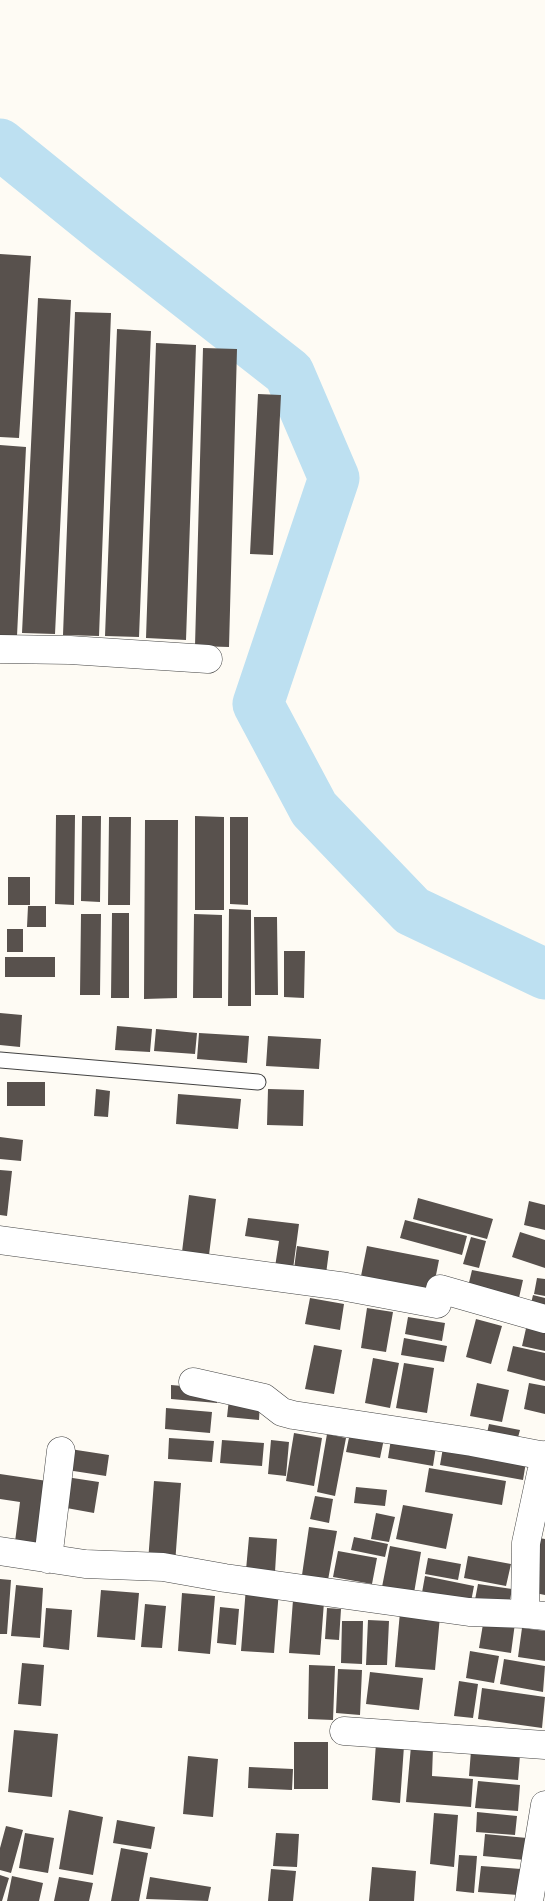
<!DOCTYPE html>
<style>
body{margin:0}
canvas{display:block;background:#fefbf4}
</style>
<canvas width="545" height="1901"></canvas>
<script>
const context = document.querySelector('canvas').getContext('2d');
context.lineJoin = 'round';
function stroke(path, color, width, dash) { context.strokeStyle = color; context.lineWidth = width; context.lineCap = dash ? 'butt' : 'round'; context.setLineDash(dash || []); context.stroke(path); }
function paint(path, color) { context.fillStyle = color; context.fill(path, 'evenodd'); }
stroke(new Path2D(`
 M0,144L105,229L289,373L334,478L258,704L314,809L412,911L545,974`), '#bde0f1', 51);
paint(new Path2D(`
 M0,254L31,256L19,438L0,437Z
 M38,298L71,300L55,634L22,633Z
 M75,312L111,313L99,636L63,635Z
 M117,329L151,331L139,637L105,636Z
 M156,343L196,345L186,640L146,638Z
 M203,348L237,349L229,647L195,646Z
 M258,394L281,395L273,555L250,554Z
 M0,445L26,447L17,636L0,635Z
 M56,815H75L74,905L55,904Z
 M82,816H101L100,902L81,901Z
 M195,816L224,817V910H195Z
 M109,817H131L130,905H108Z
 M230,817H248V905L230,904Z
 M145,820H178L177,998L144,999Z
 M8,877H30V905H8Z
 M28,906H46V927H27Z
 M229,909L251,910V1006H228Z
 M112,913H129V998H111Z
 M81,914H101L100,995H80Z
 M194,914L222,915V998H193Z
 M254,917H277L278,995H255Z
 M7,929H23V952H7Z
 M284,951H305L304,998L284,997Z
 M5,957H55V977H5Z
 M0,1013L22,1015L20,1047L0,1045Z
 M117,1026L152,1029L150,1052L115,1050Z
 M156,1029L197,1033L195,1054L154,1051Z
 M199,1033L249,1036L247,1063L197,1059Z
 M268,1036L321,1039L319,1069L266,1066Z
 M7,1082H45V1106H7Z
 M96,1089L110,1091L108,1117L94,1116Z
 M268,1089L304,1090L303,1126L267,1125Z
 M178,1094L241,1099L238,1129L176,1124Z
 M0,1137L23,1140L21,1161L0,1159Z
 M0,1170L12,1171L7,1216L0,1215Z
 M189,1195L216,1199L208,1263L181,1260Z
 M418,1198L493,1219L487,1239L413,1219Z
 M529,1201L545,1205V1230L524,1225Z
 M248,1218L299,1224L293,1269L275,1267L279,1241L245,1236Z
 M405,1220L467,1236L462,1255L400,1238Z
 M520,1232L545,1240V1268L512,1257Z
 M471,1237L486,1241L479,1268L463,1264Z
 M297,1246L329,1251L326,1274L294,1269Z
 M367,1246L439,1260L432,1295L360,1281Z
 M472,1270L523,1280L518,1302L467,1291Z
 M537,1278L545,1279V1296L534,1294Z
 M533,1295L545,1298V1316L529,1312Z
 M310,1298L344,1304L340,1330L305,1324Z
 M367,1308L393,1312L386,1352L361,1348Z
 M408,1317L445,1323L442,1341L405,1334Z
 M476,1319L502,1326L491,1364L466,1357Z
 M527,1324L545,1328V1351L522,1346Z
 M404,1338L447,1346L444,1362L401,1355Z
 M314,1345L342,1350L334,1394L305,1389Z
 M513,1346L545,1353V1381L507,1371Z
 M373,1358L399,1363L390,1408L365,1403Z
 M404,1363L434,1368L427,1413L396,1408Z
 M477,1383L509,1390L502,1422L470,1416Z
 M529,1383L545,1386V1414L524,1409Z
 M171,1385L218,1389L217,1403L171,1399Z
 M229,1399L260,1402L259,1420L227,1417Z
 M166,1408L212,1412L210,1433L165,1429Z
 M489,1424L520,1430L516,1445L486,1438Z
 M351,1428L385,1434L380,1458L346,1452Z
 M294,1433L322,1438L314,1486L286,1481Z
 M392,1433L437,1440L433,1466L388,1458Z
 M327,1434L346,1438L335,1496L317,1492Z
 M169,1438L214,1441L212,1462L168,1459Z
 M222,1440L264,1443L262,1466L220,1463Z
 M271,1440L289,1442L286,1476L268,1474Z
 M444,1442L527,1456L523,1480L440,1465Z
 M70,1449L109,1455L106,1476L67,1470Z
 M429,1468L506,1481L502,1505L425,1492Z
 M0,1474L54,1482L45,1546L15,1542L20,1502L0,1499Z
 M66,1477L99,1482L94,1513L61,1507Z
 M154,1481L181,1483L175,1564L148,1562Z
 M356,1487L387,1490L385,1506L354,1503Z
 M315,1496L333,1499L329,1523L310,1519Z
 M403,1505L453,1514L446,1549L396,1539Z
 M376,1513L395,1517L389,1542L371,1539Z
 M309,1527L337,1531L328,1580L302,1575Z
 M249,1537L277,1539L275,1572L246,1570Z
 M354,1537L388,1544L385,1557L351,1550Z
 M539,1538L545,1539V1595L530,1592Z
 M390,1546L421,1552L414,1593L382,1587Z
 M338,1551L377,1558L372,1584L333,1577Z
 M468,1556L511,1564L506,1586L464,1578Z
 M428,1558L461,1564L458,1580L425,1574Z
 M425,1576L474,1586L470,1607L421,1598Z
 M0,1579L11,1580L7,1634H0Z
 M478,1584L512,1589L508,1610L474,1605Z
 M16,1585L43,1588L40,1638L11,1636Z
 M246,1587L279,1590L274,1653L241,1651Z
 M101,1590L139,1593L135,1640L97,1637Z
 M182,1593L215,1596L210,1654L178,1651Z
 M293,1600L324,1602L320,1655L289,1653Z
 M145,1604L166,1606L162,1648L141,1647Z
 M220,1607L239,1609L236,1645L217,1643Z
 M46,1608L72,1610L69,1650L43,1647Z
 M327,1608L341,1609L339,1640L325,1639Z
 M400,1612L440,1616L435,1670L395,1667Z
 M484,1618L515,1623L511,1653L479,1648Z
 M368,1620L389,1621L387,1665H366Z
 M342,1621H363L362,1664L341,1663Z
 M522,1628L545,1631V1661L518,1657Z
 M470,1651L499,1656L494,1683L466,1678Z
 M504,1659L545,1666L543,1692L500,1684Z
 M22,1663L44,1665L41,1706L18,1704Z
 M309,1665L335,1666L333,1720L308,1719Z
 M338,1669L362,1670L360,1715L336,1713Z
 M370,1672L423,1678L419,1710L366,1704Z
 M459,1681L478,1684L473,1718L454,1716Z
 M482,1688L545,1697L542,1728L478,1719Z
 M14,1730L58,1734L52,1797L8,1792Z
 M294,1742H328V1789H294Z
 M376,1743L404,1746L400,1803L372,1800Z
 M411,1746L433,1748L432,1776L473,1779L471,1807L406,1802Z
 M471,1751L520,1755L518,1780L469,1776Z
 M188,1756L218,1759L213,1817L183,1814Z
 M249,1767L293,1769L292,1790L248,1788Z
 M478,1781L520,1785L518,1811L475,1808Z
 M69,1810L103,1817L93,1875L59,1869Z
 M477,1812L517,1816L515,1835L476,1832Z
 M434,1813L458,1815L454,1867L430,1864Z
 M117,1820L155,1827L151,1849L113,1843Z
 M6,1826L23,1830L11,1873L0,1870V1848Z
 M25,1833L54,1838L48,1873L19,1868Z
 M276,1833L299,1834L297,1867L273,1866Z
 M485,1834L527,1838L525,1860L483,1856Z
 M121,1848L148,1853L139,1901H111Z
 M459,1855L477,1856L474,1893L456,1891Z
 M481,1866L521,1869L518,1895L478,1892Z
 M372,1867L416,1871L414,1901H369Z
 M271,1869L296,1871L293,1901H268Z
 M0,1875L9,1878L2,1901H0Z
 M12,1876L43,1883L39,1901H7Z
 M59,1877L93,1883L89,1901H54Z
 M150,1877L211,1887L208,1901L146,1899Z`), '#58514d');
const service = new Path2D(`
 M0,1060L258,1082`);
const minor = new Path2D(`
 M0,649L70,650L208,659
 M0,1240L341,1286L437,1304L440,1289L545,1319
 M193,1382L264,1398L282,1412L293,1415L472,1442L545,1456
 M0,1551L85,1564L163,1567L225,1578L469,1612L525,1614L545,1616
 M48,1559L61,1451
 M525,1614L526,1543L545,1455
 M344,1731L545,1745
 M529,1901L545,1805`);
stroke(service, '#434343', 17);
stroke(minor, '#434343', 29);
stroke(service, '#fff', 15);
stroke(minor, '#fff', 28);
</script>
